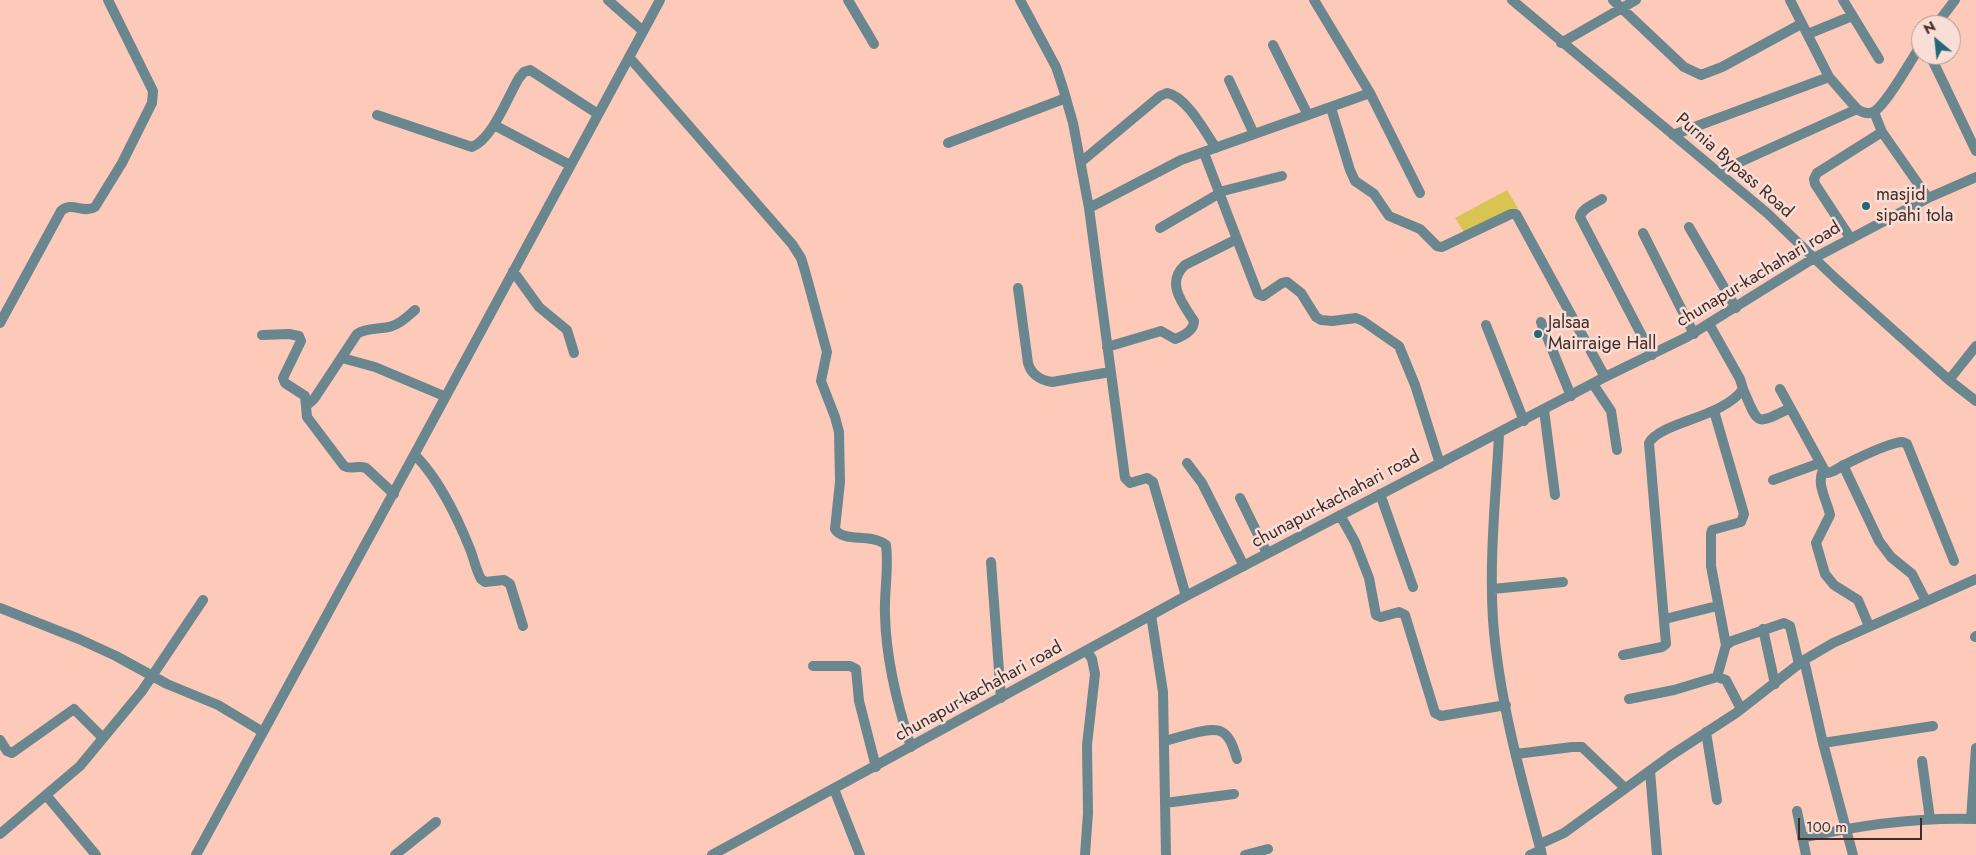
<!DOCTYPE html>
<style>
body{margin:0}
#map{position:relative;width:1976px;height:855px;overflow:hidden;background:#fdcaba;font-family:Jost,sans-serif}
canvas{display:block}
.north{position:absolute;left:1911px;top:15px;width:50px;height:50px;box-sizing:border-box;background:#f8ded6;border:1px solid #b0978f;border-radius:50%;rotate:332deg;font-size:14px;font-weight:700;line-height:20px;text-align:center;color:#442c24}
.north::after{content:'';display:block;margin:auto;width:18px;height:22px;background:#236778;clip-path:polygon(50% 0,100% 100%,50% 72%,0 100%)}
.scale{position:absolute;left:1798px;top:818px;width:124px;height:22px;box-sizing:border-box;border:2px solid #442c24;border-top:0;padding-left:6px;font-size:15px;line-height:18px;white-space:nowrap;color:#442c24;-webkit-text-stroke:4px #f8ded6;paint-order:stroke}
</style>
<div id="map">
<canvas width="1976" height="855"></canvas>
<div class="north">N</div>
<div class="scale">100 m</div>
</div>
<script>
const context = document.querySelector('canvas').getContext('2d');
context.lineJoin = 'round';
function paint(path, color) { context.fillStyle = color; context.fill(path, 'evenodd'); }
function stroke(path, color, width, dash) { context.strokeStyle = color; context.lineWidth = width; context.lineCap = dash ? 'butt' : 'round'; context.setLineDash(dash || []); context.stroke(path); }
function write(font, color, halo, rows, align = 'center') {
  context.font = font + ' Jost,sans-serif'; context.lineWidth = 5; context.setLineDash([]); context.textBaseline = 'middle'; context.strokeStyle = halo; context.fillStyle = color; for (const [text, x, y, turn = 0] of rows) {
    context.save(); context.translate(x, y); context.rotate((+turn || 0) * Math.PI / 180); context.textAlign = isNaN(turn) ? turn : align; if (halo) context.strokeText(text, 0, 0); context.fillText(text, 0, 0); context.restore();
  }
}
paint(new Path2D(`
 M1507,190L1518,208L1464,232L1455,218Z`), '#d9c453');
stroke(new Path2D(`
 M608,0L643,31
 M848,0L874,44
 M1020,0L1056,67L1063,88L1073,123L1089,208L1125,478L1130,483L1147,478L1153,482L1186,596
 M1314,0L1370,93L1420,193
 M1512,0L1767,213L1835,278L1949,380L1976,401
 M1613,0L1684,67L1701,75L1722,67L1801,24
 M1790,0L1829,77L1857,109C1863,113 1869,115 1875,111C1888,102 1911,60 1921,45
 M1843,0L1879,59
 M1936,25L1955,0
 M1808,34L1852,16
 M1561,43L1636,0
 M1273,45L1308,115
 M1930,55L1976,151
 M629,57L792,244L801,258L805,271L827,352L821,381L835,417L839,432L840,482L835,529C843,543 873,533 886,545C889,568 884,592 885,615C886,660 897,704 911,747
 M1229,80L1254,134
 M1331,108L1350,170L1355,181L1374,194L1389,216L1420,229L1437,246L1442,247L1511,214H1516L1605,377
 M1874,112L1882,132L1928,198
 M377,115L472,147C493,138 507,98 519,78L524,72L530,70L598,114
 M494,125L570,165
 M1673,135L1829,77
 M948,143L1066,98
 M1204,153L1258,294L1263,296L1282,283L1287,282L1301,293L1316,317L1321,320L1332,321L1356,318L1363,321L1399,346L1415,385L1440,464
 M1081,162L1160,96L1167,93C1187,97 1205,132 1216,148
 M1718,172L1857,109
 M1219,192L1282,176
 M1602,199C1594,204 1582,208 1580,217L1652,355
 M1089,208L1181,160L1370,93
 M1689,227L1736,308
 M1160,228L1220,193
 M1643,233L1694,334
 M1851,239L1815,184L1814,179L1817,173L1882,132
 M513,271L539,307L567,330L574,353
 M1018,288L1028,363C1031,374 1040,380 1052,382L1110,372
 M1541,322L1571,396
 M0,323L61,211C72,201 83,214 95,207L122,163L152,103L153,91L108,0
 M1486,325L1524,421
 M262,335L289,334L299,336L301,341L283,378L285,383L305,396L307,417L344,466C351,470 358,465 366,468L394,494
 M1107,347L1161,331L1175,339C1183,336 1194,330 1194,321C1183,304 1165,283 1185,265L1237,239
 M342,358L375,367L444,396
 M1949,380L1976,346
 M1593,384L1611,411L1617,450
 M1743,389C1759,425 1754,426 1790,408
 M1780,389L1826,473C1833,473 1838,468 1844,465C1856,459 1891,442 1903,442L1907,444L1954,561
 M306,406L314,399L357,334C367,327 381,330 392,326C402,323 408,316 415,310
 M1544,410L1555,495
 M1714,411L1744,514L1741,522L1712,530L1711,534V566L1726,645
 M1499,434C1496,495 1489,559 1493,620C1499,700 1521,778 1542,855
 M415,455C438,478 458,519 470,549C474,559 476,570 481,579L485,582L504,580L510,584L523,626
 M1187,463L1202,483L1244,566
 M1843,465L1879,541L1891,557L1912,574L1926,601
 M1823,470C1816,485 1827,500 1830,515L1816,543L1825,574L1834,585L1858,600L1869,626
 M1773,480L1820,463
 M1380,494L1413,587
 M1240,498L1267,553
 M1340,515L1355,542L1369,578L1376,615L1381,617L1399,612L1405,615L1435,713L1441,716L1506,705
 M991,562L1001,698
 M1493,589L1563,582
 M0,608L79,639L116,656L167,684L218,705L263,732
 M1151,615L1163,692L1166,855
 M1665,619L1717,606
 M1763,629L1775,684
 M1975,637L1976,636
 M1623,655L1662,647L1666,644L1649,443C1660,422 1723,418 1743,389L1740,379L1709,324
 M813,666H850L856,669L859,701L876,767
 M1717,677L1726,645L1732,641L1784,623L1790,626L1799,664
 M1629,699L1674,690L1717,677L1726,680L1741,709
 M1706,732L1717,800
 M0,740L7,751L12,753L74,709L103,738
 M1165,741C1177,738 1212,725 1222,732C1231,737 1234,750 1237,759
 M1823,743L1933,726
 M1516,754L1572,747H1582L1625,788
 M1922,761L1930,819
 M1650,771L1657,855
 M834,789L860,855
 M46,795L96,855
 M1165,803L1234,794
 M1797,811L1806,855
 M1971,819L1976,748
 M0,834L80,766L142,691L203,600
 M1802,838C1859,825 1918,817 1976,819
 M1540,844L1564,833L1670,756L1736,713L1804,660
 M196,855C352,571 506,285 660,0
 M395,855L436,822
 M712,855L1186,596L1605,377L1687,337L1814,258L1928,198L1976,177
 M1085,855L1088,813L1087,745L1095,674L1092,659L1087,651
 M1245,855L1268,849
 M1530,855L1541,850
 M1853,855L1823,743L1804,660L1833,643L1976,579`), '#6a8790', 10);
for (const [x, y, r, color] of [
 [1866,206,5,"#236778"],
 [1538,334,5,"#236778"]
]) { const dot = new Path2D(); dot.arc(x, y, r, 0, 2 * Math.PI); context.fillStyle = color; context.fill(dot); stroke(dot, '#f8ded6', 2); }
write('18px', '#442c24', '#f8ded6', [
 ["Purnia Bypass Road",1734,166,41],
 ["chunapur-kachahari road",1759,275,-31],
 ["chunapur-kachahari road",1336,500,-28],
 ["chunapur-kachahari road",979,692,-29]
]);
write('18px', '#442c24', '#f8ded6', [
 ["masjid",1876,196],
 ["sipahi tola",1876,217],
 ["Jalsaa",1548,324],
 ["Mairraige Hall",1548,345]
], 'left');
</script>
